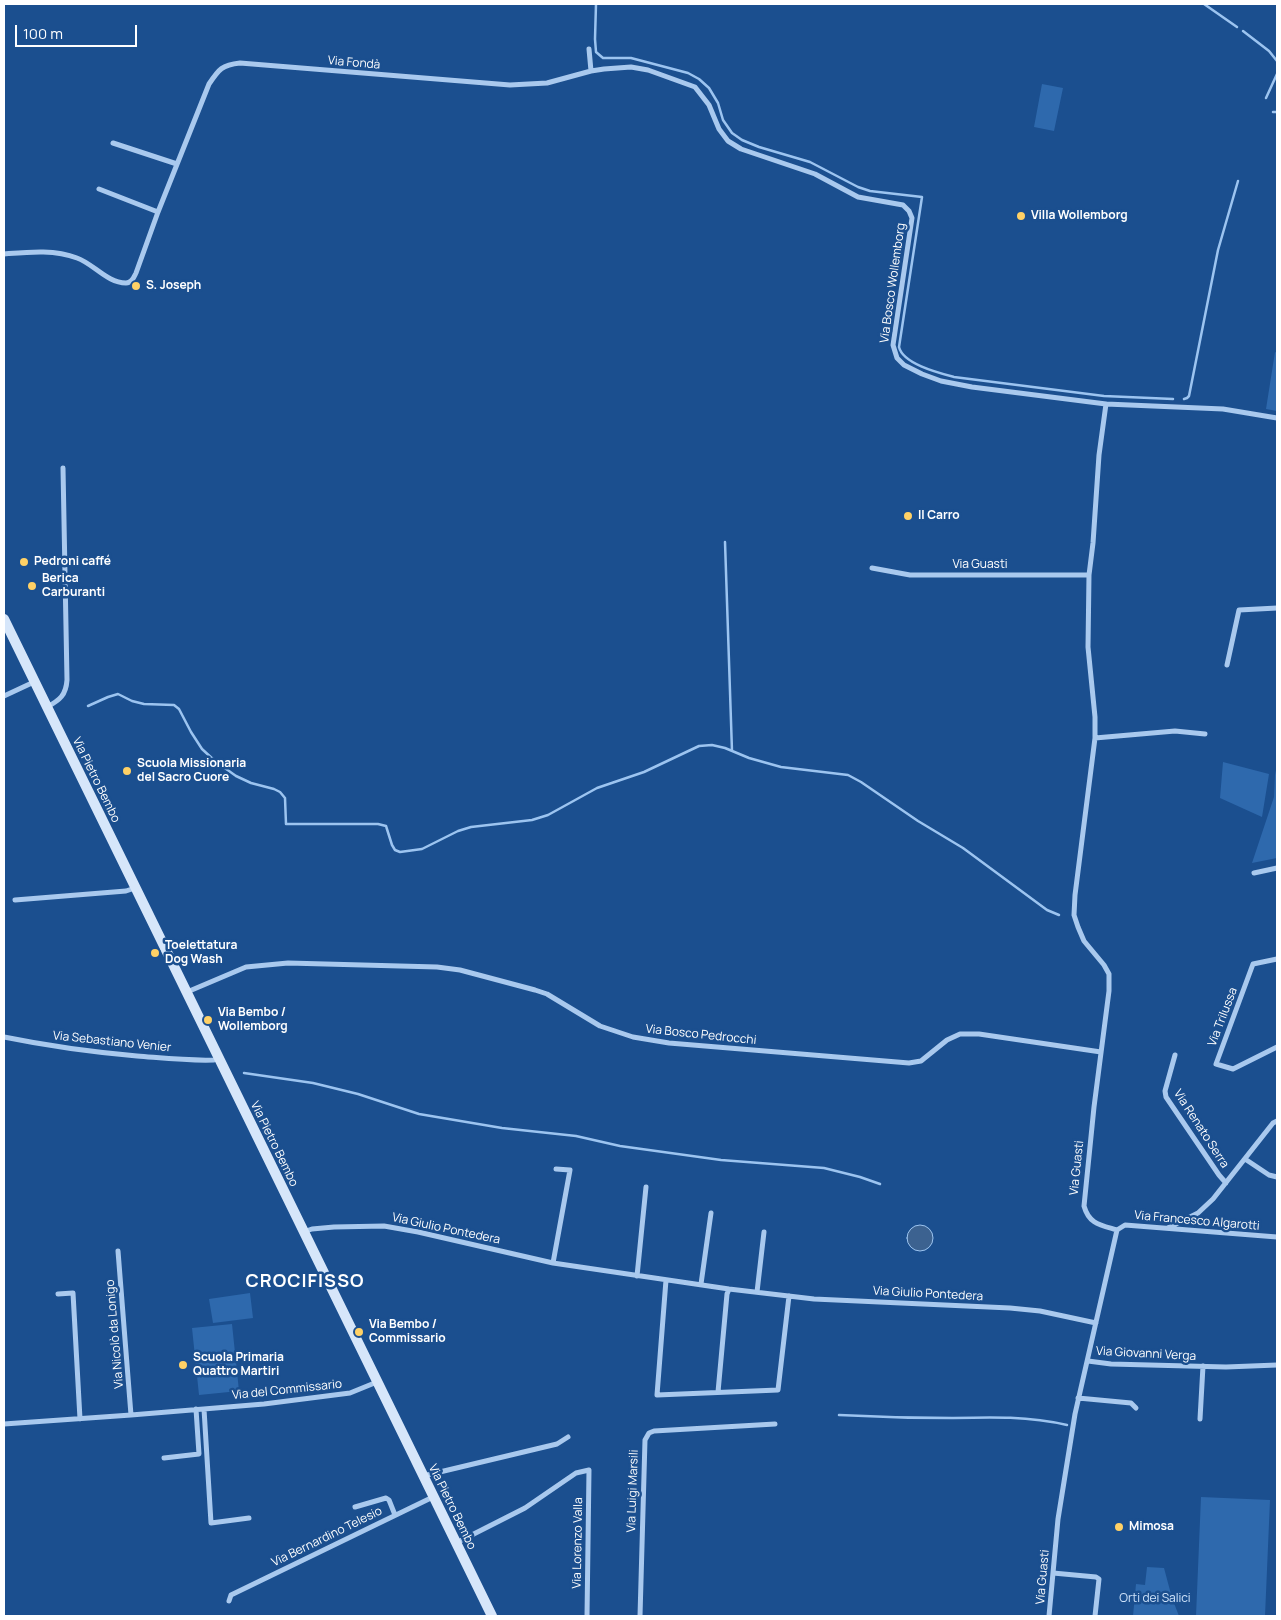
<!DOCTYPE html>
<meta charset="utf-8">
<style>
body{margin:0}
#map{position:relative;width:1281px;height:1620px;overflow:hidden;background:#1b4f8f;font-family:Manrope,sans-serif}
canvas{display:block}
.frame{position:absolute;inset:0;border:5px solid #fff;pointer-events:none}
.scale{position:absolute;left:15px;top:25px;width:122px;height:22px;box-sizing:border-box;border:2px solid #fff;border-top:0;padding-left:6px;font-size:15px;line-height:18px;white-space:nowrap;color:#fff;-webkit-text-stroke:4px #1b4f8f;paint-order:stroke}
</style>
<div id="map">
<canvas width="1281" height="1620"></canvas>
<div class="frame"></div>
<div class="scale">100 m</div>
</div>
<script>
const context = document.querySelector('canvas').getContext('2d');
context.lineJoin = 'round';
function paint(path, color) { context.fillStyle = color; context.fill(path, 'evenodd'); }
function stroke(path, color, width, dash) { context.strokeStyle = color; context.lineWidth = width; context.lineCap = dash ? 'butt' : 'round'; context.setLineDash(dash || []); context.stroke(path); }
function write(font, color, halo, rows, align = 'center') {
  context.font = font + ' Manrope,sans-serif'; context.lineWidth = 5; context.setLineDash([]); context.textBaseline = 'middle'; context.strokeStyle = halo; context.fillStyle = color; for (const [text, x, y, turn = 0] of rows) {
    context.save(); context.translate(x, y); context.rotate((+turn || 0) * Math.PI / 180); context.textAlign = isNaN(turn) ? turn : align; if (halo) context.strokeText(text, 0, 0); context.fillText(text, 0, 0); context.restore();
  }
}
paint(new Path2D(`
 M1042,84L1063,88L1054,131L1034,127Z
 M1275,352L1277,353V411L1266,409Z
 M1223,762L1269,774L1262,817L1220,798Z
 M1277,765V858L1252,863L1274,797L1275,775Z
 M250,1293L253,1318L213,1323L209,1299Z
 M232,1324L239,1391L199,1395L192,1328Z
 M1201,1497L1270,1500L1265,1616H1196Z
 M1147,1567L1164,1568L1172,1598L1179,1616H1133L1136,1584L1145,1585Z`), '#2e69ad');
const water = new Path2D(`
 M907 1238a13 13 0 1 1 26 0a13 13 0 1 1-26 0Z`);
paint(water, '#3c6290');
stroke(water, '#9cc4f0', 1);
stroke(new Path2D(`
 M596,4L595,39L596,52L603,58H631L688,73L699,79L709,88L718,103L723,120L732,133L742,140L759,147L810,162L858,187L870,191L922,197L899,347C903,364 939,373 954,377L1104,396L1173,399
 M1204,4L1237,27
 M1243,31L1269,51L1277,61
 M1266,98L1277,74
 M1273,112H1277
 M1184,399L1187,398L1189,396L1218,250L1238,181
 M725,542L732,751
 M88,706L108,697L118,694L132,701L144,704L174,705L179,709L191,732L202,749L215,761L236,776L251,783L274,789L280,792L285,798L286,824H378L386,826L392,845L395,850L400,852L422,849L458,831L471,827L532,820L548,815L597,788L644,772L699,746L712,745L725,748L749,758L781,767L848,775L861,782L918,821L963,848L1047,910L1059,915
 M244,1073L313,1083L358,1094L419,1114L502,1128L576,1136L620,1146L721,1160L824,1168L860,1177L880,1184
 M839,1415C877,1417 914,1418 952,1418C992,1417 1028,1416 1067,1425`), '#9cc4f0', 2.5);
stroke(new Path2D(`
 M589,49L591,71
 M113,143L177,164
 M99,189L158,212
 M4,254C28,252 54,249 77,258C94,264 107,283 126,283C132,283 134,277 136,273L158,212L209,84C219,69 222,65 240,63L510,85L547,83L591,71L604,69L631,67L648,70L695,87L709,105L719,129L728,141L741,149L815,174L858,197L903,205L909,211L912,218L893,345L897,358L904,365L922,374L941,381L972,387L1106,404L1223,409L1277,418
 M1106,404L1099,455L1093,543L1089,575L1088,647L1095,717V738L1075,895L1074,915L1078,927L1084,941L1104,965L1109,974V991L1094,1107L1084,1206C1089,1224 1100,1225 1117,1230
 M872,568L910,575H1089
 M1227,665L1239,610L1277,608
 M4,696L34,682
 M47,707C60,700 66,695 67,680L63,468
 M1095,738L1175,731L1205,734
 M1254,873L1277,868
 M15,900L126,891L135,888
 M1277,959L1253,964L1216,1064L1233,1069L1277,1047
 M187,992L246,967L288,963L437,967L460,970L535,990L547,994L600,1026L633,1037L669,1043L909,1063L921,1061L947,1040L960,1034H979L1101,1052
 M4,1037C48,1046 92,1052 137,1056C163,1058 188,1061 214,1060L219,1058
 M1175,1055L1165,1091L1166,1097L1219,1175L1226,1183
 M1245,1159L1269,1175L1277,1177
 M1168,1228L1198,1213L1213,1199L1273,1123L1277,1121
 M1117,1230L1125,1225L1277,1237
 M303,1232L312,1229L334,1227L384,1226L418,1232L553,1263L729,1289L814,1299L1010,1308L1040,1311L1096,1323
 M118,1251L131,1415
 M553,1263L570,1170L556,1169
 M637,1276L646,1187
 M666,1280L657,1395L778,1390L789,1296
 M701,1284L711,1213
 M757,1292L764,1232
 M58,1294L73,1293L80,1419
 M1088,1361L1111,1364L1226,1367L1277,1365
 M718,1392L727,1294L729,1289
 M1078,1398L1131,1403L1136,1408
 M204,1409L211,1523L249,1518
 M1200,1419L1203,1366
 M4,1424L131,1415L264,1404L350,1393L377,1382
 M164,1458L199,1454L196,1409
 M423,1476L557,1444L568,1437
 M355,1507L386,1498L389,1500L395,1515
 M456,1543L525,1508L576,1473L589,1470L587,1616
 M1053,1573L1096,1577L1099,1579L1095,1616
 M229,1601L231,1595L433,1497
 M640,1616L645,1440L649,1433L654,1431L775,1424
 M1049,1616L1058,1519L1075,1414L1117,1230`), '#a9c9ee', 5);
stroke(new Path2D(`
 M4,619L492,1616`), '#d6e6fa', 10);
for (const [x, y, r, color] of [
 [1021,216,5,"#ffd166"],
 [136,286,5,"#ffd166"],
 [908,516,5,"#ffd166"],
 [24,562,5,"#ffd166"],
 [32,586,5,"#ffd166"],
 [127,771,5,"#ffd166"],
 [155,953,5,"#ffd166"],
 [208,1020,5,"#ffd166"],
 [359,1332,5,"#ffd166"],
 [183,1365,5,"#ffd166"],
 [1119,1527,5,"#ffd166"]
]) { const dot = new Path2D(); dot.arc(x, y, r, 0, 2 * Math.PI); context.fillStyle = color; context.fill(dot); stroke(dot, '#1b4f8f', 2); }
write('12px', '#fff', '#1b4f8f', [
 ["Via Fondà",354,63,5],
 ["Via Bosco Wollemborg",893,283,-82],
 ["Via Guasti",980,565],
 ["Via Pietro Bembo",96,780,64],
 ["Via Trilussa",1223,1017,-69],
 ["Via Bosco Pedrocchi",701,1035,6],
 ["Via Sebastiano Venier",112,1042,6],
 ["Via Renato Serra",1201,1129,57],
 ["Via Pietro Bembo",274,1144,64],
 ["Via Guasti",1077,1168,-84],
 ["Via Francesco Algarotti",1197,1221,5],
 ["Via Giulio Pontedera",446,1229,12],
 ["Via Giulio Pontedera",928,1294,3],
 ["Via Nicolò da Lonigo",115,1334,-95],
 ["Via Giovanni Verga",1146,1354,3],
 ["Via del Commissario",287,1390,-6],
 ["Via Luigi Marsili",633,1491,-88],
 ["Via Pietro Bembo",452,1507,64],
 ["Via Bernardino Telesio",327,1537,-26],
 ["Via Lorenzo Valla",578,1543,-89],
 ["Via Guasti",1043,1577,-85]
]);
write('bold 12px', '#fff', '#1b4f8f', [
 ["Villa Wollemborg",1031,216],
 ["S. Joseph",146,286],
 ["Il Carro",918,516],
 ["Pedroni caffé",34,562],
 ["Berica",42,579],
 ["Carburanti",42,593],
 ["Scuola Missionaria",137,764],
 ["del Sacro Cuore",137,778],
 ["Toelettatura",165,946],
 ["Dog Wash",165,960],
 ["Via Bembo /",218,1013],
 ["Wollemborg",218,1027],
 ["Via Bembo /",369,1325],
 ["Commissario",369,1339],
 ["Scuola Primaria",193,1358],
 ["Quattro Martiri",193,1372],
 ["Mimosa",1129,1527]
], 'left');
write('12px', '#cfe3fa', '#1b4f8f', [
 ["Orti dei Salici",1155,1599]
]);
context.letterSpacing = '1px';
write('bold 18px', '#fff', '#1b4f8f', [
 ["CROCIFISSO",305,1282]
]);
context.letterSpacing = '0px';
</script>
